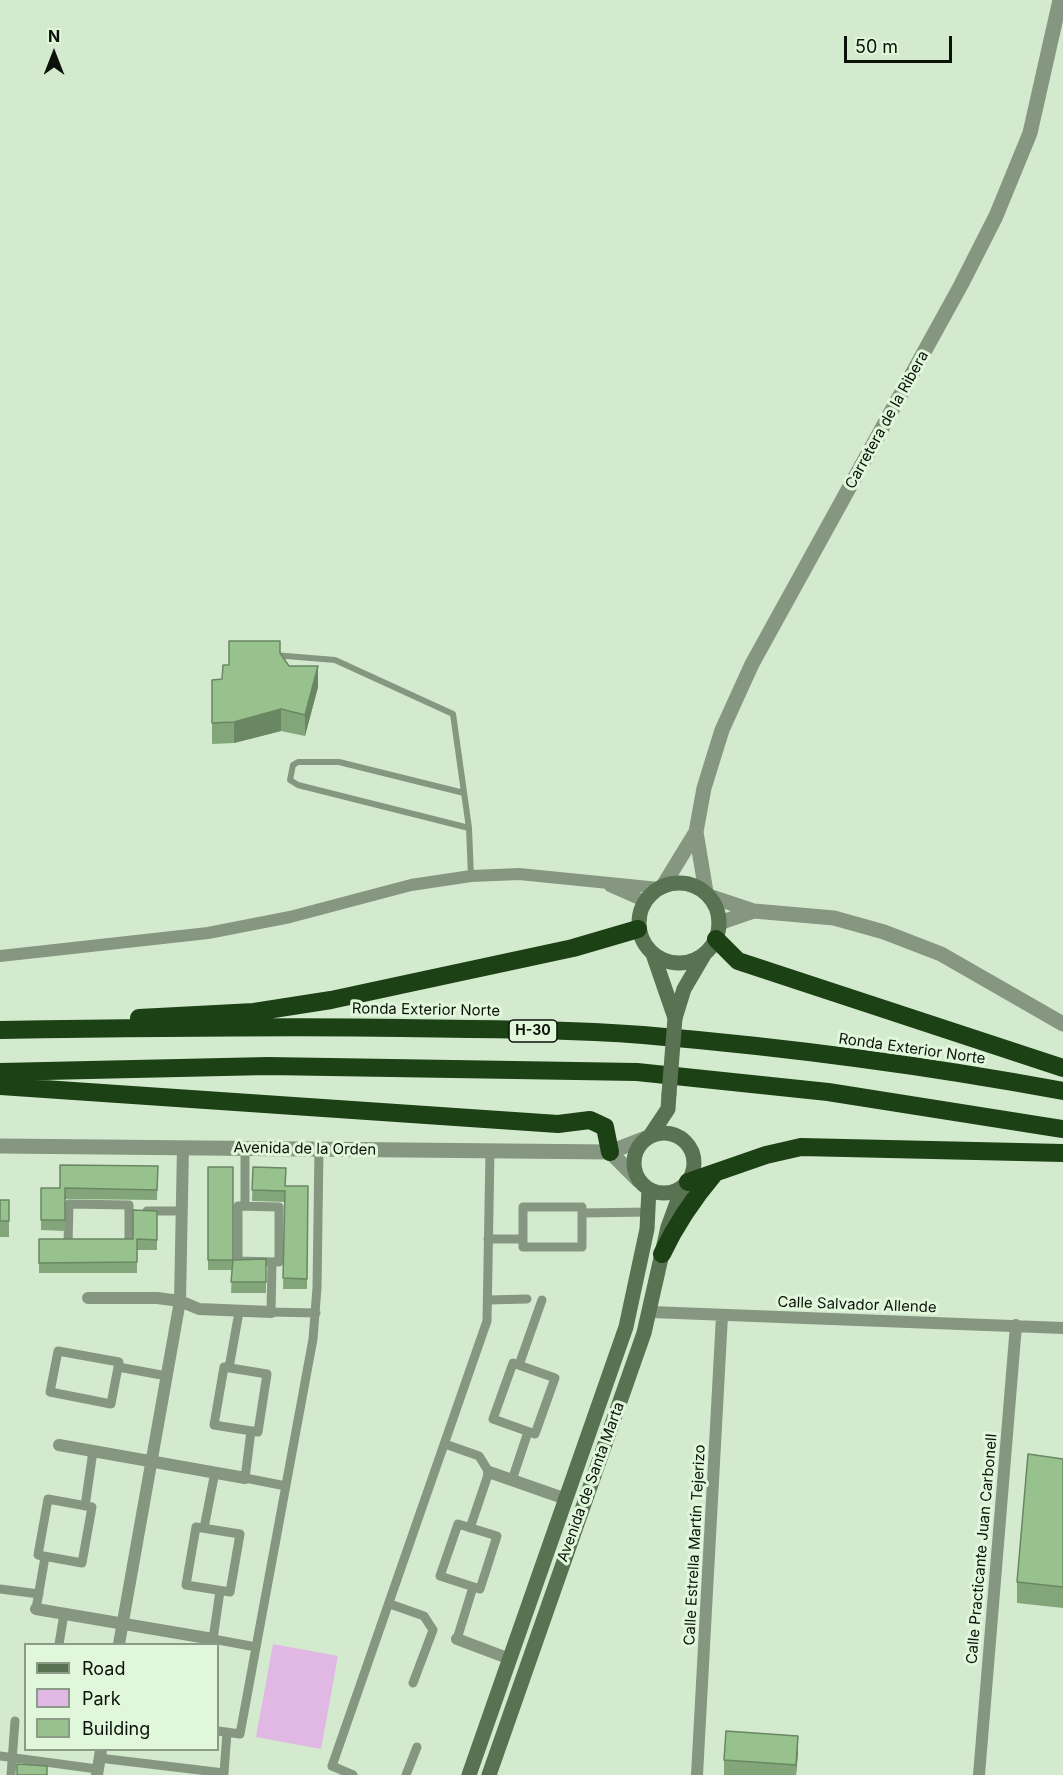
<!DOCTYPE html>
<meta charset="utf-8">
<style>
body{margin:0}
#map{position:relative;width:1063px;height:1775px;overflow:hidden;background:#d4eacf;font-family:Inter,sans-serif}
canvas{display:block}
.legend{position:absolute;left:24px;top:1643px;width:195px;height:108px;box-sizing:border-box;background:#e1f7dc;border:2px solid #8b9b88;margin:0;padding:8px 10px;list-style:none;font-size:18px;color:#0b1209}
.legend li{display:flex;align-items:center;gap:12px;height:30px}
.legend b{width:30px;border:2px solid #8b9b88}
.north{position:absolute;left:24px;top:24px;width:60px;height:60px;-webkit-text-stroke:4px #e1f7dc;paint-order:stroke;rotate:0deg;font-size:16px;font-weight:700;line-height:24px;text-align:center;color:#0b1209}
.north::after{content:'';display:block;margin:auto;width:21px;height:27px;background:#0b1209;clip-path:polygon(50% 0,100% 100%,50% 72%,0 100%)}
.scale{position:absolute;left:844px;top:36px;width:108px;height:27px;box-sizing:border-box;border:3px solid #0b1209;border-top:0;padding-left:8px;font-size:18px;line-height:21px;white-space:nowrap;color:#0b1209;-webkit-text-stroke:4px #e1f7dc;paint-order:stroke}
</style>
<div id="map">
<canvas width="1063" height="1775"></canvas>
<ul class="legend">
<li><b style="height:8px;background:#587252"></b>Road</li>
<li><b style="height:16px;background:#e1b8e4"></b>Park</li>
<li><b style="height:16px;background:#97c18d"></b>Building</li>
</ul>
<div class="north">N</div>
<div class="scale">50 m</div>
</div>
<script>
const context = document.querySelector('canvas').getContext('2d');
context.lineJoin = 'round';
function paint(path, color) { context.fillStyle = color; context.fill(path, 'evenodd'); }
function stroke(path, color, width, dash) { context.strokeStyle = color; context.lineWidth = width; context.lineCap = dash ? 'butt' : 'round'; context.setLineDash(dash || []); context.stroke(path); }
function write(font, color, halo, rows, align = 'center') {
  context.font = font + ' Inter,sans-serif'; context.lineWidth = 6; context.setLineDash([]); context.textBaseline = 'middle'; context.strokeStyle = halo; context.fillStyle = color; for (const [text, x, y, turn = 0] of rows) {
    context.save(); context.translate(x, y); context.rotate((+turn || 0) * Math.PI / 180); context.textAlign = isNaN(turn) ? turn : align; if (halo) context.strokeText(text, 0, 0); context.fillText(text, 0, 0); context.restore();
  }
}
paint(new Path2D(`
 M273,1644L338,1656L321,1749L256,1737Z`), '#e1b8e4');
stroke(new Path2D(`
 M274,655L335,660L453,714L469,828L471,876
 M464,793L339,762H298L293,765L290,780L298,785L469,828`), '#859681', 6);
stroke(new Path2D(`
 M245,1148V1206
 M69,1204L129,1205V1246L68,1245Z
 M238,1206L279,1207V1262L238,1261Z
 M523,1207H582V1247H523Z
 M147,1211H181
 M582,1213L649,1212
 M488,1239H523
 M272,1262L271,1312L316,1313
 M488,1300L527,1299
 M58,1351L119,1362L111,1404L50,1392Z
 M513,1363L555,1378L535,1434L493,1419Z
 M519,1365L542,1300
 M118,1367L167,1376
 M224,1367L267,1374L258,1432L214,1425Z
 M229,1368L239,1312
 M251,1431L245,1478L286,1486
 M445,1444L479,1456L489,1472L470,1528
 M512,1480L528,1432
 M48,1499L92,1507L82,1563L38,1555Z
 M85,1506L93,1451
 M458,1524L497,1536L480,1589L440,1576Z
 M196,1527L240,1534L230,1592L186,1585Z
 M204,1528L215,1472
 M0,1589L39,1594
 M220,1591L213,1639L256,1647
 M390,1604L424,1616L433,1630L413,1683
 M36,1609L45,1557
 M457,1639L473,1587
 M59,1644L64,1614
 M218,1731L240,1734L313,1339L317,1288L319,1149
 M0,1756L97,1769
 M99,1758L224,1773L227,1732
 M11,1775L15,1721
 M353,1775L332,1766L487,1321L490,1151
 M406,1775L417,1747`), '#859681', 9);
stroke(new Path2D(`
 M610,886L644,901
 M0,956L208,933L290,917L411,885L471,876L519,874L659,888
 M88,1298H157L180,1301L199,1309L271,1312
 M651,1312L1063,1328
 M59,1445L245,1478
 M489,1472L566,1499
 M36,1609L213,1639
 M457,1639L510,1659
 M119,1644L180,1301L183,1147
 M97,1775L101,1750
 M697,1775L722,1316
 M979,1775L1016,1325`), '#859681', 12);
stroke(new Path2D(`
 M696,832L706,892
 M663,886L696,832L704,788L722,730L752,664L961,285L996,216L1030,133L1060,0
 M709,896L754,911L834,918L884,932L941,954L1063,1024
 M719,923L754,911
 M0,1146L610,1152L646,1138
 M610,1152L639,1181`), '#859681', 15);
stroke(new Path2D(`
 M639 923a40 40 0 1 1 80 0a40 40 0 1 1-80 0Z
 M653,954L675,1018
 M675,1018L684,989L704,955
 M634 1163a30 30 0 1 1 60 0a30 30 0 1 1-60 0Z
 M650,1136L668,1109L669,1094
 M469,1775L626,1327L647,1229L649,1189
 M489,1775L644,1333L668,1227L683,1186`), '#587252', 15);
stroke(new Path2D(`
 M716,939L738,961L1063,1068
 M139,1018L254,1012L331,1000L573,948L638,929
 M0,1030C134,1028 268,1026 402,1028C482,1029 563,1029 643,1035C784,1047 924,1065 1063,1091
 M0,1072L268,1066L637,1072L828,1092L1063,1129
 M0,1086L558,1124L590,1120L605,1127L610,1152
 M688,1182L766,1155L801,1147L1063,1153
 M662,1254C676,1224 693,1199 715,1173`), '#1c4114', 18);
stroke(new Path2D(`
 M669,1094L675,1018`), '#587252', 15);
paint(new Path2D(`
 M229,641L280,653L289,666L318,687L305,736L281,731L234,743L212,744V680L222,679L229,665Z
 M158,1166L157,1200L65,1199V1231L41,1230V1188H60Z
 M208,1167L233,1260L266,1259V1293H231L232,1270H208Z
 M253,1167L285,1186H308L307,1289H283L285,1202L252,1201Z
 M0,1200H9V1237H0Z
 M157,1211V1250H137V1273H39V1239H133Z
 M1063,1459V1608L1017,1603V1582Z
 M798,1752L796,1775H724V1760Z`), '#82a679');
paint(new Path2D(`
 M318,666V687L305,736V715Z
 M281,709V731L234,743V722Z
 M798,1736V1752L796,1775V1765Z`), '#6a8763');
const building = new Path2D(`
 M229,641H280V653L289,666H318L305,715L281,709L234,722L212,723V680L222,679L223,665H229Z
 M60,1165L158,1166L157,1190L65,1188V1220H41V1188H60Z
 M208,1167H233V1260L266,1259V1282H231L233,1260H208Z
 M253,1167L286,1168L285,1186H308L307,1279L283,1278L285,1191L252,1190Z
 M0,1200H9V1221H0Z
 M133,1210L157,1211V1240L137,1239V1262L39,1263V1239H133Z
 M1028,1454L1063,1459V1587L1017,1582Z
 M726,1731L798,1736L796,1765L724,1760Z
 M17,1764L47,1766V1775H17Z`);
paint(building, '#97c18d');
stroke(building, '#6a8763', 1.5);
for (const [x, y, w] of [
 [533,1031,48]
]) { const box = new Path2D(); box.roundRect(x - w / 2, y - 11, w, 22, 4.5); context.fillStyle = '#e1f7dc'; context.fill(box); stroke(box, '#0b1209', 1.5); }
write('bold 14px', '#0b1209', null, [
 ["H-30",533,1031]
]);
write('15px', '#0b1209', '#e1f7dc', [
 ["Carretera de la Ribera",887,420,-61],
 ["Ronda Exterior Norte",426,1010,1],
 ["Ronda Exterior Norte",912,1049,8],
 ["Avenida de la Orden",305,1149,1],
 ["Calle Salvador Allende",857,1305,2],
 ["Avenida de Santa Marta",591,1482,-70],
 ["Calle Estrella Martín Tejerizo",695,1545,-87],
 ["Calle Practicante Juan Carbonell",982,1549,-85]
]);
</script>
